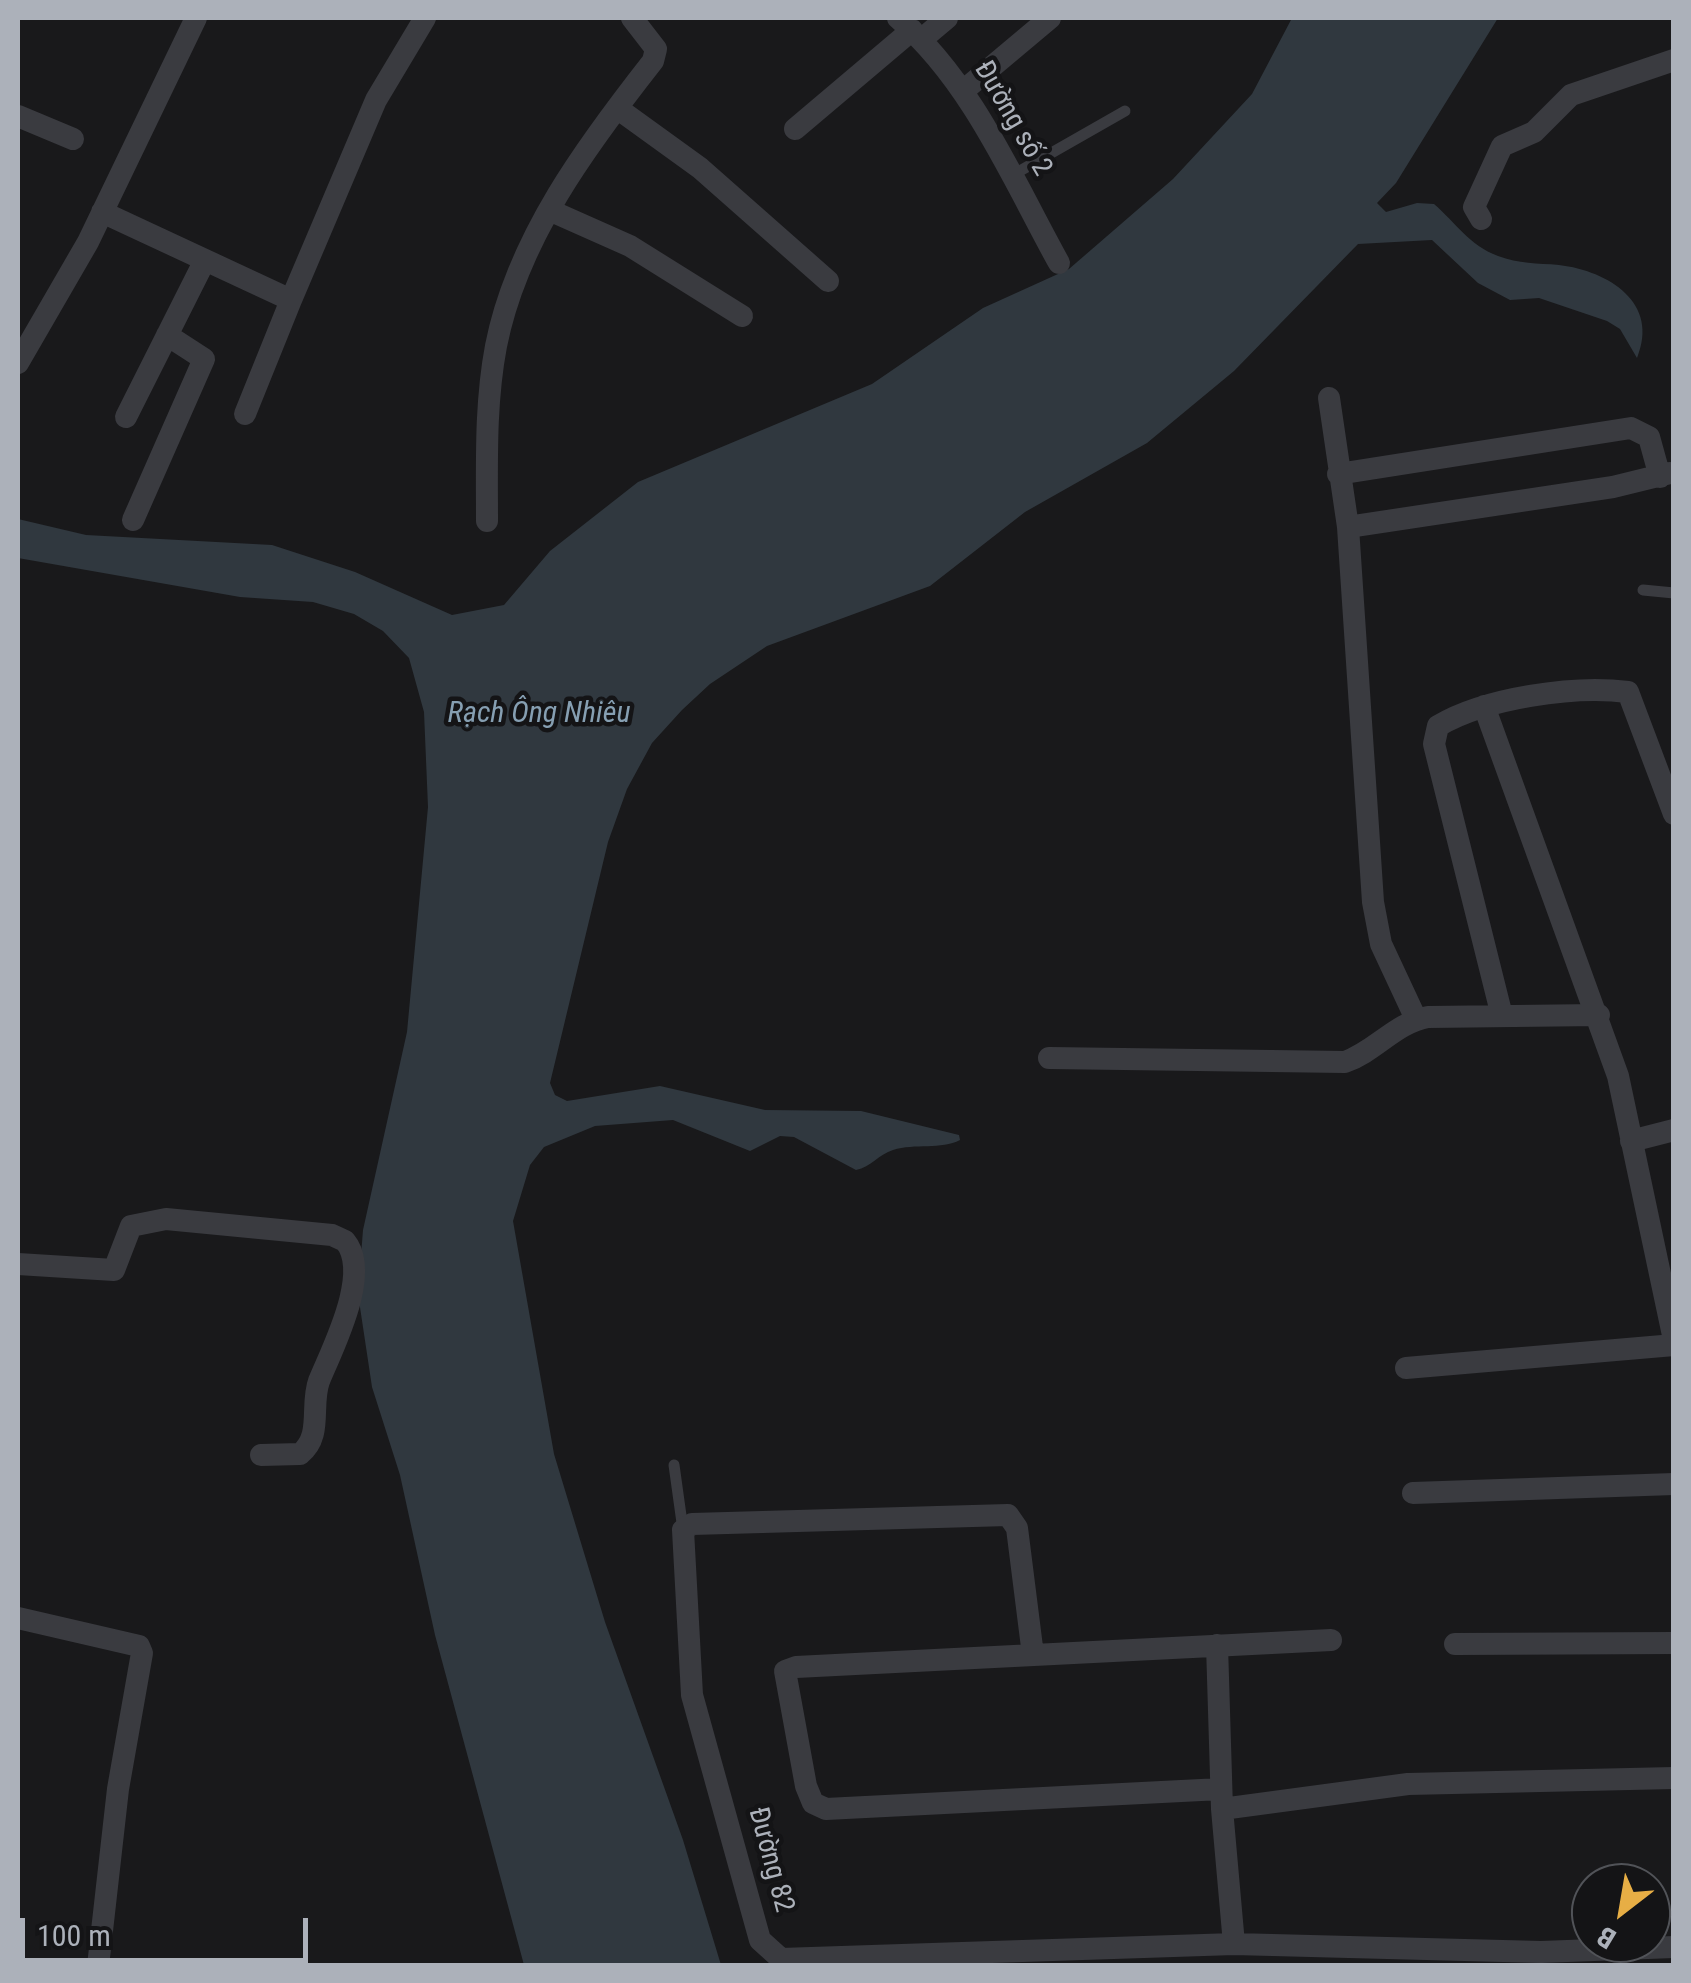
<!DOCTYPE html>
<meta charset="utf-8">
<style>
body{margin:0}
#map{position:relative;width:1691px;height:1983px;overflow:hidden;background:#19191b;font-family:"Roboto Condensed",sans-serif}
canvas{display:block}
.frame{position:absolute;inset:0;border:20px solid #acb1ba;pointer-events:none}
.north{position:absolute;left:1571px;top:1863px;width:100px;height:100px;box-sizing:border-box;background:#141416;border:2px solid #515358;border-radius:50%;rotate:211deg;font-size:28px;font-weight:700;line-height:40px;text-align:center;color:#acb1ba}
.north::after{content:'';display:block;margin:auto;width:35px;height:45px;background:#e7ae45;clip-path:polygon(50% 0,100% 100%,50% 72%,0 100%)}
.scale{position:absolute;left:20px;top:1918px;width:288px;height:45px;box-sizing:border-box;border:5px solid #acb1ba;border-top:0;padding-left:12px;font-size:30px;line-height:35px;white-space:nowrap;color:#acb1ba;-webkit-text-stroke:8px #141416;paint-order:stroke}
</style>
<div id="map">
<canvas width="1691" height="1983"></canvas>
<div class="frame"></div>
<div class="north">B</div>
<div class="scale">100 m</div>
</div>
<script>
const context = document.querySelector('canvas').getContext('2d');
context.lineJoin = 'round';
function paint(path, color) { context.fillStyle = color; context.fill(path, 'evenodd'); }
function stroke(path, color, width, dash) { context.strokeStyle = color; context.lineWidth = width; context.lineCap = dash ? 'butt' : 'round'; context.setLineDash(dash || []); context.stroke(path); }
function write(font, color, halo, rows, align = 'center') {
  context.font = font + ' "Roboto Condensed",sans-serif'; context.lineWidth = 9; context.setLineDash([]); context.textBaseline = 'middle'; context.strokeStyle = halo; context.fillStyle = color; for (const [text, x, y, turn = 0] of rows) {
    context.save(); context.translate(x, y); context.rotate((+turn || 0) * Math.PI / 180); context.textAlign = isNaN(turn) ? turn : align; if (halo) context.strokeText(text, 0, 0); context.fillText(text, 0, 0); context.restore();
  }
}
paint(new Path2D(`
 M1292,18H1498L1396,183L1377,203L1386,212L1417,203L1434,204C1456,223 1469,245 1498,256C1519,264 1537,263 1559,265C1609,271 1660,303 1637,358L1620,329L1607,321L1539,298L1510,300L1478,283L1432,240L1358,244L1234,371L1147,443L1025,512L930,586L767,646L710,684L682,710L652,743L627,789L608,842L550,1083L555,1095L567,1101L660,1086L765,1110L861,1111L959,1135L960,1140C941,1150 915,1143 893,1150C879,1154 871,1167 856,1170L794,1137L780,1136L750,1151L673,1120L595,1126L544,1147L530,1165L513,1221L554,1454L605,1622L683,1840L721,1965H524L435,1635L400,1475L372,1387L358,1294L363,1230L407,1032L428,807L424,712L409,658L383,631L354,614L313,602L240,597L18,558V519L86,535L272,545L355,572L452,615L504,605L550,551L638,482L872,384L983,308L1069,269L1173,179L1252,94Z`), '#30383f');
stroke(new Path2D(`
 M1011,176L1125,111
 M1643,590L1674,593
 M674,1465L683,1530`), '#3a3b40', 11);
stroke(new Path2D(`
 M898,18C972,82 1012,178 1059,263
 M922,39L947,18
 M963,91L1050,18
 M617,108L700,168L828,281
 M18,116L73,139
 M795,129L912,30
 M549,210L630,246L742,316
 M102,212L291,300L245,414
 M1481,219L1474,207L1502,146L1534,132L1571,95L1674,60
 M291,300L376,100L425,18
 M18,363L88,242L196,18
 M1329,398L1348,527L1373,902L1381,944L1416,1019
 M126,417L205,260
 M1338,474L1631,428L1649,437L1660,477
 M133,520L204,359L167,335
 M487,521C487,463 485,404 496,346C517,239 587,145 653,61L656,49L632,18
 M1348,527L1613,487L1670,473
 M1484,706L1618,1076L1674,1340
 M1502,1016L1434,744L1438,726C1485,698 1574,685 1628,692L1674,814
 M1049,1058L1345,1062C1376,1051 1395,1023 1428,1017L1599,1015
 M1631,1141L1674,1130
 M18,1264L114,1270L131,1226L166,1219L332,1235L345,1241C372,1273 332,1349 319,1381C310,1406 323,1436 300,1454L261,1455
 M1406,1368L1674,1345
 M1413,1493L1674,1484
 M18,1618L139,1646L142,1653L118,1789L98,1966
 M1455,1644L1674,1643
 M1217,1645L1222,1809L1234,1944
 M1033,1655L1017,1528L1008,1515L692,1524L683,1530L692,1695L760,1940L781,1959L1234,1944L1541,1952L1674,1947
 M1221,1789L826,1809L813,1803L806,1786L785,1671L796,1667L1331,1640
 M1222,1809L1408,1784L1674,1778`), '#3a3b40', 22);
write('28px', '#acb1ba', '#141416', [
 ["Đường số 2",1012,119,60],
 ["Đường 82",770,1860,75]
]);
write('italic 30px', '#869fb2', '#141416', [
 ["Rạch Ông Nhiêu",539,714]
]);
</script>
